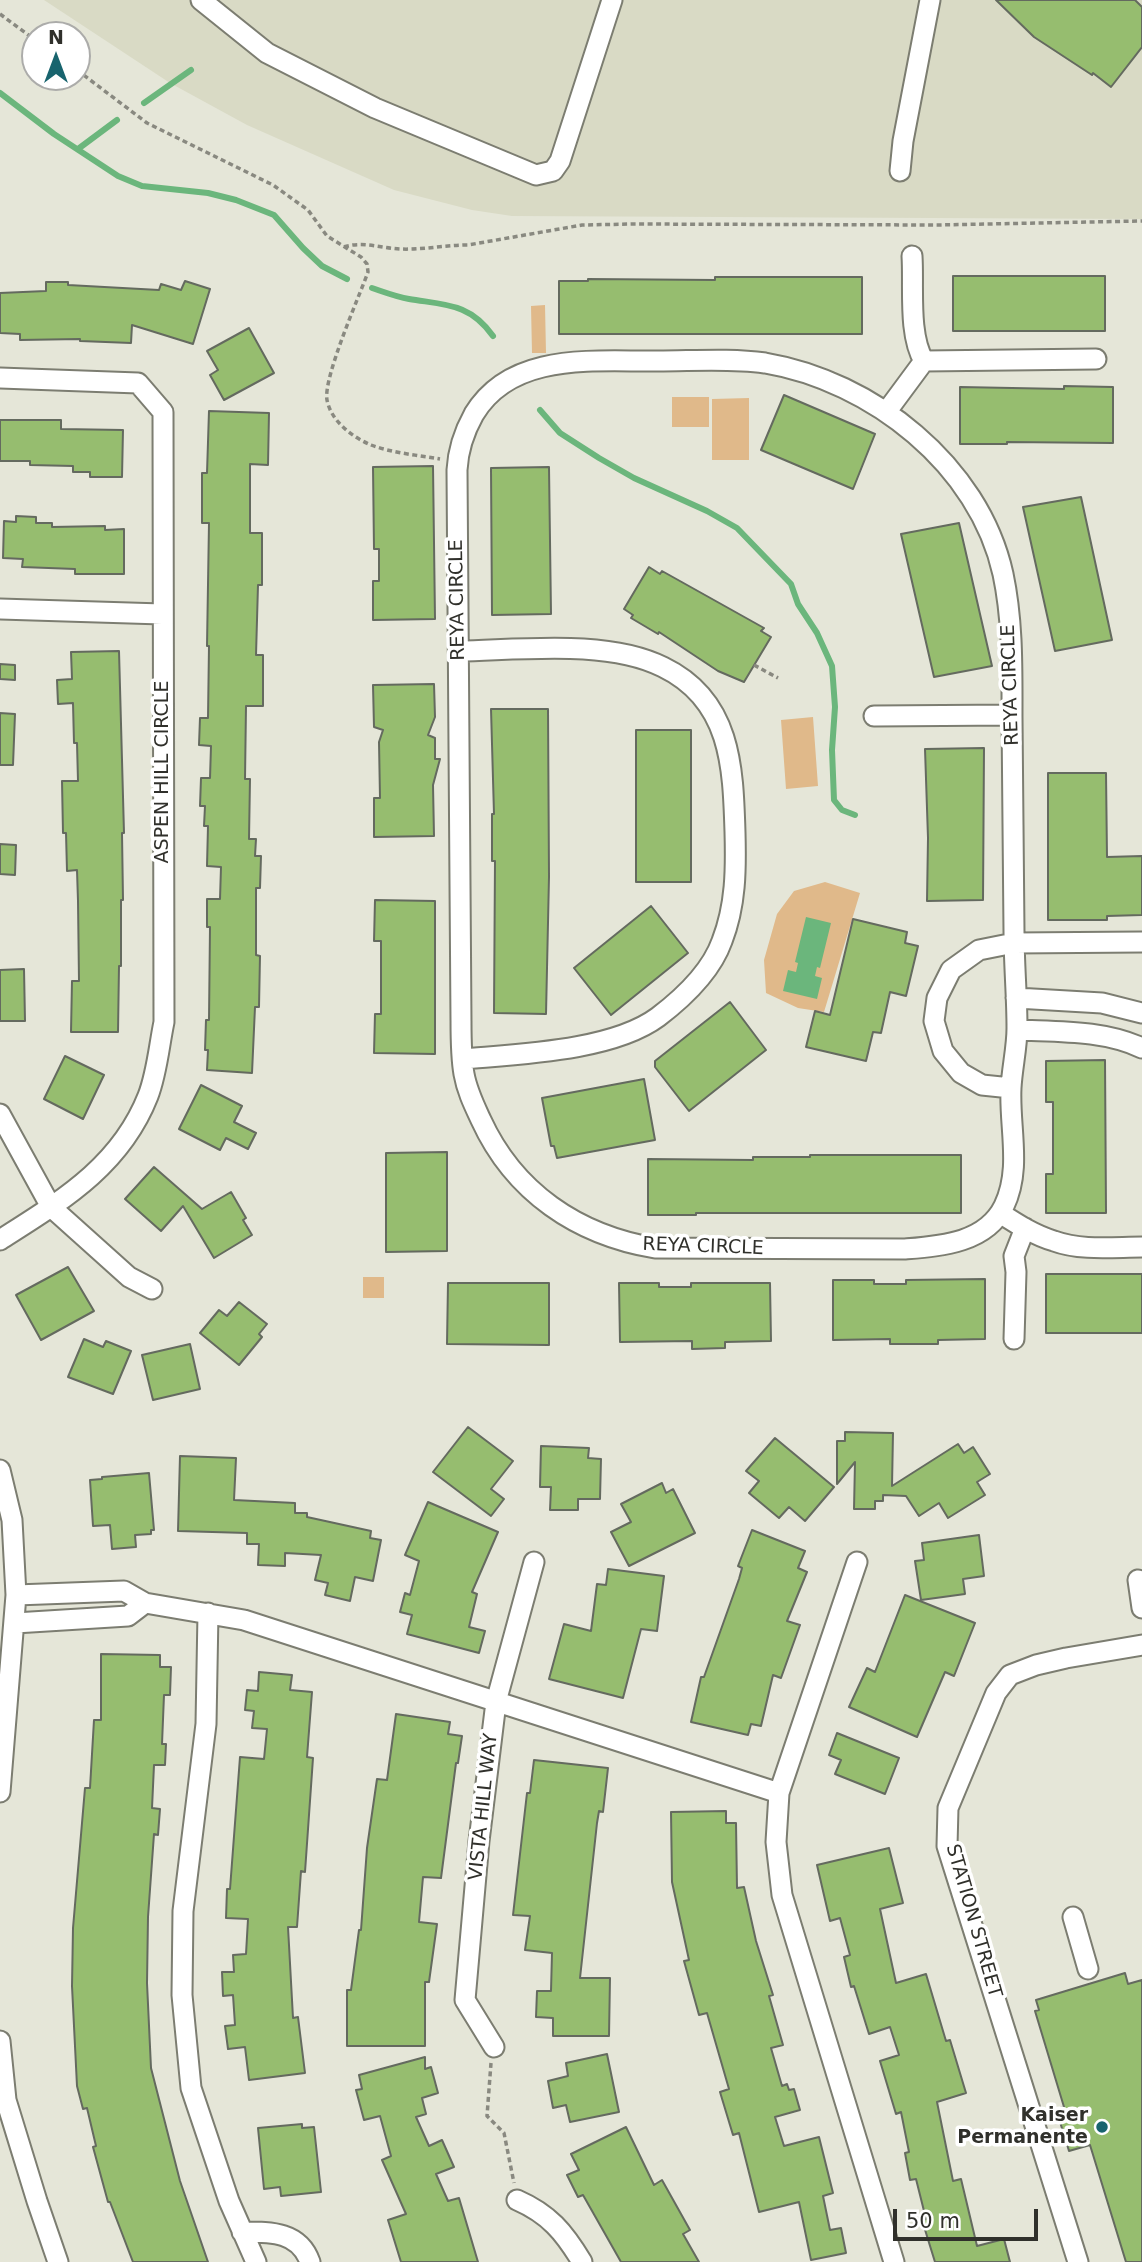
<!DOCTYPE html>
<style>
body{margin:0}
#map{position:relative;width:1142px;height:2262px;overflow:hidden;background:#e5e6d8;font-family:"DejaVu Sans",sans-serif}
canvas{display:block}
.north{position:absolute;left:21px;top:21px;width:70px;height:70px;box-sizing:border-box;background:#fff;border:2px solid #acacaa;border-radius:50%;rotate:0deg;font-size:19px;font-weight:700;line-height:28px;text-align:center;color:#30302b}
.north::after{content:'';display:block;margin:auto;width:24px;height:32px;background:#18646e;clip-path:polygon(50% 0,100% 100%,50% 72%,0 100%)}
.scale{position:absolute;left:893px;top:2209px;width:145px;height:32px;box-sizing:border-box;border:4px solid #30302b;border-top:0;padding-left:9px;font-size:21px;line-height:24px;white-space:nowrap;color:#30302b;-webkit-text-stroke:5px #fff;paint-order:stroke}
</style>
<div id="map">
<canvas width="1142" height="2262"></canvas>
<div class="north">N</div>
<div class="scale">50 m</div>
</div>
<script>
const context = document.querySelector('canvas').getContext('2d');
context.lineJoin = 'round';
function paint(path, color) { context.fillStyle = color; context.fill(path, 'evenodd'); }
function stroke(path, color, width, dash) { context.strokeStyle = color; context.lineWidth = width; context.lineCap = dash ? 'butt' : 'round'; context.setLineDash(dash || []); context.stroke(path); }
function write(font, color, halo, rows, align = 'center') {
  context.font = font + ' "DejaVu Sans",sans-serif'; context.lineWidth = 7; context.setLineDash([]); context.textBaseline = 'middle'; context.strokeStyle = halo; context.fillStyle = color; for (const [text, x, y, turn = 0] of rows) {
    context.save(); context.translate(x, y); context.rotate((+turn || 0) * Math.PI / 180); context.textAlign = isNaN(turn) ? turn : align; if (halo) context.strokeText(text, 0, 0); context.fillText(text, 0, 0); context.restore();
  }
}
paint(new Path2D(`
 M44,0H1142V219L512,216L472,210L394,190L247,125L170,83Z`), '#d9dac5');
paint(new Path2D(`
 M545,305L546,353H532L531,306Z
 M672,397H709V427H672Z
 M749,398V460H712V399Z
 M813,717L818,786L786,789L781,720Z
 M825,882L860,893L824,1012L798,1008L766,993L764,960L777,914L794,891Z
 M363,1277H384V1298H363Z`), '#e0b98a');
paint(new Path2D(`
 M806,917L831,923L820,968L817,967L815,976L822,978L817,999L783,991L788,970L796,972L798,963L795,962Z`), '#6bb67c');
stroke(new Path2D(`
 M0,93L54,134L118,176L142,186L208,193L236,200L274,215L303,248L322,266L347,279
 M144,103L191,70
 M78,149L117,120
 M372,288C384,292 397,297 409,299C445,305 470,303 493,336
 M540,410L560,433L599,458L634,478L707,511L737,528L791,584L798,604L817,633L832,666L835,707L832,750L834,800L842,810L855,815`), '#6bb67c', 6);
const building = new Path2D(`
 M996,0H1135L1142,7V47L1111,87L1093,73L1092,75L1034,37Z
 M953,276H1105V331H953Z
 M715,277H862V334H559V281H588V279L715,280Z
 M185,281L210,289L193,344L132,325L131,343L80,341V339L20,340V334L0,333V293L46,291V282H68V285L159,290L161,284L181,290Z
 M249,328L274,373L224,400L210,375L218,370L207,351Z
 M1064,386L1113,387V443L1007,442V444H960V387L1064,389Z
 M784,395L875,434L853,489L761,450Z
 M209,411L269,413L268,465L250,464V533H262V585H258L256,655H263V706H246L245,779H250L249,839H256L255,856H261L260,888H256V955L260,956L259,1007H255L252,1073L207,1070L208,1050H205L206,1020H209L210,927H207V899H220L221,867L207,866L208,826H204L205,806H200L201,778H210L211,746L199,745L200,718H208L209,646H207L209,523H202V473H207Z
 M0,420H61V429L123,430L122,477H90V472H73V466L30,465V461H0Z
 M433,466L435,619L373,620V581H379V549H374L373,467Z
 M549,467L551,614L492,615L491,468Z
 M1081,497L1112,640L1055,651L1023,507Z
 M16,516L36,517V523H52V527L105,526V530L124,529V574H75V569L22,567L23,559L3,558L4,521L16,522Z
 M959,523L992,666L934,677L901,534Z
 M649,567L660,574L662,571L764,628L761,631L771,637L744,682L718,671L659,632L658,634L631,618L633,615L624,609Z
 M119,651L124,833H122L123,900H121V966H119L118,1032H71L72,981H79L78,901L77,870L67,871L66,833H63L62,781H78L77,743H74L73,703L58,704L57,680L72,679L71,652Z
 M0,664L15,665V680L0,679Z
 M434,684L435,717L428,735L435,738V759H440L433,785L434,836L374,837V798H380L379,742L383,730L374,727L373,685Z
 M491,709H548L549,877L546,1014L494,1013L495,861H492V814H494Z
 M0,713L15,714L13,765H0Z
 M636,730H691V882H636Z
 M984,748L983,900L927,901L928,838L925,749Z
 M1048,773H1106L1107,857L1142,856V915L1107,916V920H1048Z
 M0,844L16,845L15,875L0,874Z
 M375,900L435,901V1054L374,1053L375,1014H381V941H374Z
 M651,906L688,953L611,1015L574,968Z
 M853,919L907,932L905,943L918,946L906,996L890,992L881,1033L873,1032L866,1061L806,1047L815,1011L830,1015Z
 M24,969L25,1021H0V970Z
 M730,1002L766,1050L689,1111L655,1067V1061Z
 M65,1056L104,1075L83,1119L44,1099Z
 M1105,1060L1106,1213H1046V1174H1053V1102H1046V1061Z
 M644,1079L655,1140L557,1158L554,1146H551L542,1098Z
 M201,1085L242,1106L234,1122L256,1133L248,1149L226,1138L220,1150L179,1129Z
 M447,1152V1251L386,1252V1153Z
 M810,1155H961V1213H696V1215H648V1159L753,1160V1157H810Z
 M154,1167L202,1209L231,1192L246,1218L243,1220L252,1235L214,1258L183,1206L161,1231L125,1199Z
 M68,1267L94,1311L41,1340L16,1295Z
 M1046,1274H1142V1333H1046Z
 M985,1279V1339L938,1340V1344H890V1339L833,1340V1280H874V1284H906V1280Z
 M448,1283H549V1345L447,1344Z
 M619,1283H659V1287H691V1283H770L771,1341L725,1342V1348L692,1349V1341L620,1342Z
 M239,1302L267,1324L259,1334L262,1337L239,1365L200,1333L219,1310L227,1316Z
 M84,1339L103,1347L106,1341L131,1351L113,1394L68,1377Z
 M190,1344L200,1389L153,1400L142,1355Z
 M468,1427L513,1461L491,1489L504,1499L491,1516L433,1472Z
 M845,1432L893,1433L892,1486L958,1444L964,1453L973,1447L990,1474L977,1482L985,1495L948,1518L939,1503L919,1516L906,1496L883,1495V1501H875V1509H854L855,1462L837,1484V1441H845Z
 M775,1438L834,1487L805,1521L789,1507L779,1518L749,1493L759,1481L746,1471Z
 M541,1446L589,1448L588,1458L601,1459L600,1499H578V1510H550L551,1487H540Z
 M180,1456L236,1458L234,1500L295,1503V1513H307V1517L371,1531L370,1538L381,1540L373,1581L355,1577L350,1601L325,1595L328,1583L315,1580L321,1555L285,1553V1566L258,1565L259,1544H247V1533L178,1531Z
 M149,1473L154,1530H151V1534L135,1535L136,1547L112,1549L110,1525L93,1526L90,1480L102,1479V1477Z
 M662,1483L666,1493L673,1489L695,1533L629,1566L611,1532L631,1522L621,1504Z
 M428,1502L498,1532L472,1592L477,1594L469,1627L485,1631L479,1653L407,1634L412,1615L400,1612L405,1593L410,1595L419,1561L405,1555Z
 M752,1530L805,1551L798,1568L807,1572L787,1621L800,1625L781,1678L773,1675L761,1726L751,1724L748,1735L691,1722L701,1677H704L739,1579L742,1568L738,1566Z
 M979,1535L984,1576L963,1579L965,1594L921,1600L915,1561L924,1560L922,1543Z
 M608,1569L664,1576L657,1631L641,1629L623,1698L549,1679L564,1624L591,1631L597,1584L606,1585Z
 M905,1595L975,1623L954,1676L945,1672L917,1737L849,1707L867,1668L875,1672Z
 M101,1654L160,1655V1667H171L170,1695H164L162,1744H166L165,1765H154L152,1808L160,1809L158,1835L154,1834L148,1917L147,1983L151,2068L180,2181L208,2262H133L110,2202H108L93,2147L96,2146L87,2108L83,2109L77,2086L72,1986L73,1928L85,1788H90L94,1720H101Z
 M259,1672L292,1675L290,1690L312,1692L307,1757L313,1758L305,1872L301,1871L297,1927H288L293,2018L298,2017L305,2073L249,2080L245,2047L228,2049L225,2026L235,2025L233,1995L223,1996L222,1972H234L233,1955L246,1954L248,1919L226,1918L227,1889H230L240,1757L264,1759L267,1729L252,1728L254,1711L245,1710L247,1690L258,1691Z
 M396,1714L450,1722L448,1734L462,1736L458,1763H456L441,1878L423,1877L419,1922L437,1924L429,1982H425V2046H347V1990H351L359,1930H361L367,1848L377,1779L387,1780Z
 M837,1733L899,1758L885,1794L835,1774L841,1760L829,1755Z
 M534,1760L608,1768L603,1812L599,1811L597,1823L580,1978H610L609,2036H553V2018L536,2017L537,1991H551L552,1953L525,1950L530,1916L513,1915L527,1793H530Z
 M726,1811V1823H736L737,1888L744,1887L756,1941L773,1995L769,1996L783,2045L771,2048L782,2086L787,2084L789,2090L794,2089L800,2110L775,2117L784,2146L819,2137L833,2193L823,2196L830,2230L841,2228L846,2253L811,2260L799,2202L759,2212L739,2133L733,2135L720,2092L729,2089L707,2013L699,2015L684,1961L689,1960L672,1882L671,1812Z
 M889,1848L903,1903L880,1909L896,1983L926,1974L946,2041L950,2040L966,2093L937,2102L953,2181L961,2179L977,2246L1004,2239L1010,2262H935L922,2220L926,2219L916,2179L910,2180L905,2153L909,2152L901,2112L896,2114L880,2061L899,2055L890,2027L869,2034L854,1986L851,1987L844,1957L850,1955L840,1918L830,1921L817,1865Z
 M1125,1973L1128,1984L1142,1980V2262H1126L1090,2145L1069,2151L1056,2109L1064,2107L1035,2011L1039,2010L1036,2000Z
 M607,2054L619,2112L570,2122L566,2105L553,2108L548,2081L568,2076L566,2063Z
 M425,2057V2069L431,2067L438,2093L422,2098L426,2114L416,2117L429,2146L442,2140L454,2167L436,2174L448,2201L459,2198L478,2262H401L388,2220L406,2214L382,2160L391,2156L380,2116L364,2120L356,2090L362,2089L359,2075Z
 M302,2124V2128L314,2127L321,2192L281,2196L280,2187L264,2189L258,2128Z
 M626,2127L654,2185L662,2180L690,2230L683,2234L699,2262H621L583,2195L578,2197L567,2175L579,2170L571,2154Z`);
paint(building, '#96bd6f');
stroke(building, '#646a5f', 2);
const minor = new Path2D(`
 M201,0L267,53L375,108L536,175L553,171L560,161L612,0
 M900,171L903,141L930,0
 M912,256C914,286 908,335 924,361L1096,359
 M658,361C693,361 730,358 765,363C872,381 979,465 1003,574C1013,621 1012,669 1012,717C1013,789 1013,860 1014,932C1014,964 1017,996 1017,1028C1017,1048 1012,1068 1011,1088C1009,1127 1022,1169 1004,1206C986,1243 941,1246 905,1249L655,1248C577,1235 514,1192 481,1120C474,1105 467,1091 464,1074C461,1057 461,1038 461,1021L457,470C458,450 464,432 474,414C512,351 595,362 658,361Z
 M0,378L138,383L163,412L164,1022C159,1046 157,1073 148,1096C120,1167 61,1201 0,1240
 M887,411L924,361
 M0,609L162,614
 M459,651C519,650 608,639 663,667C731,700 733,766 735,832C736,869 736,905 722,941C711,972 683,998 658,1017C612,1051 519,1054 463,1059
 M874,716L1012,715
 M1016,998L1102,1003L1142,1013
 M1017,1030C1059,1032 1103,1030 1142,1048
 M1011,1088L982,1085L961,1073L943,1051L934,1021L937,998L951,970L979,950L1014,943L1142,942
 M0,1114L51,1207L129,1277L152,1289
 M1000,1213C1017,1224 1034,1235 1054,1241C1081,1251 1114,1247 1142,1247
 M1014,1339L1016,1272L1014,1256L1025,1228
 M0,1470L12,1520L16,1595L0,1792
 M857,1562L779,1793L776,1842L782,1895L894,2262
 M1138,1580L1142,1608
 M16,1595L124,1591L145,1603L244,1620L779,1793
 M208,1613L206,1724L183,1911L182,1995L191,2088L229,2201L256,2262
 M15,1623L128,1616L145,1603
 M1073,1917L1088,1969
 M0,2041L6,2100L37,2201L58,2262
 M494,2047L465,2000L479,1841L496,1702L534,1562
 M517,2200C549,2214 564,2232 582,2262
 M242,2232C270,2232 299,2231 310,2262
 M1078,2262L947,1846L948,1808L996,1693L1010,1675L1036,1665L1066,1658L1142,1645`);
stroke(minor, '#7c7d71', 23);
stroke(new Path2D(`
 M0,14L35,40
 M77,70L147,123L273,185L308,210L327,236L361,257L367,264L368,272C359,297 323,378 327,400C331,421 352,437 371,445C392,453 417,455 440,459
 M344,247C362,241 381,248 400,249C423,250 445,245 468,245L582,225L633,224L937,225L1142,221
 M754,665L778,678
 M491,2063L487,2116L504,2133L514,2183`), '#898980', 3.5, [5, 3.5]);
stroke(minor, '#fff', 19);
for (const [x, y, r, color] of [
 [1102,2127,7,"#18646e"]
]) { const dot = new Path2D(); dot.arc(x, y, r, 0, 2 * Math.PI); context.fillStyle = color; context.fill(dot); stroke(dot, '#fff', 2.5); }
write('19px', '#30302b', '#fff', [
 ["REYA CIRCLE",458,600,-91],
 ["REYA CIRCLE",1011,685,-92],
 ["ASPEN HILL CIRCLE",163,772,-90],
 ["REYA CIRCLE",703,1247,2],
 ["VISTA HILL WAY",484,1807,-84],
 ["STATION STREET",973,1921,74]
]);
write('bold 19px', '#30302b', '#fff', [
 ["Kaiser",1088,2116],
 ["Permanente",1088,2138]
], 'right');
</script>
